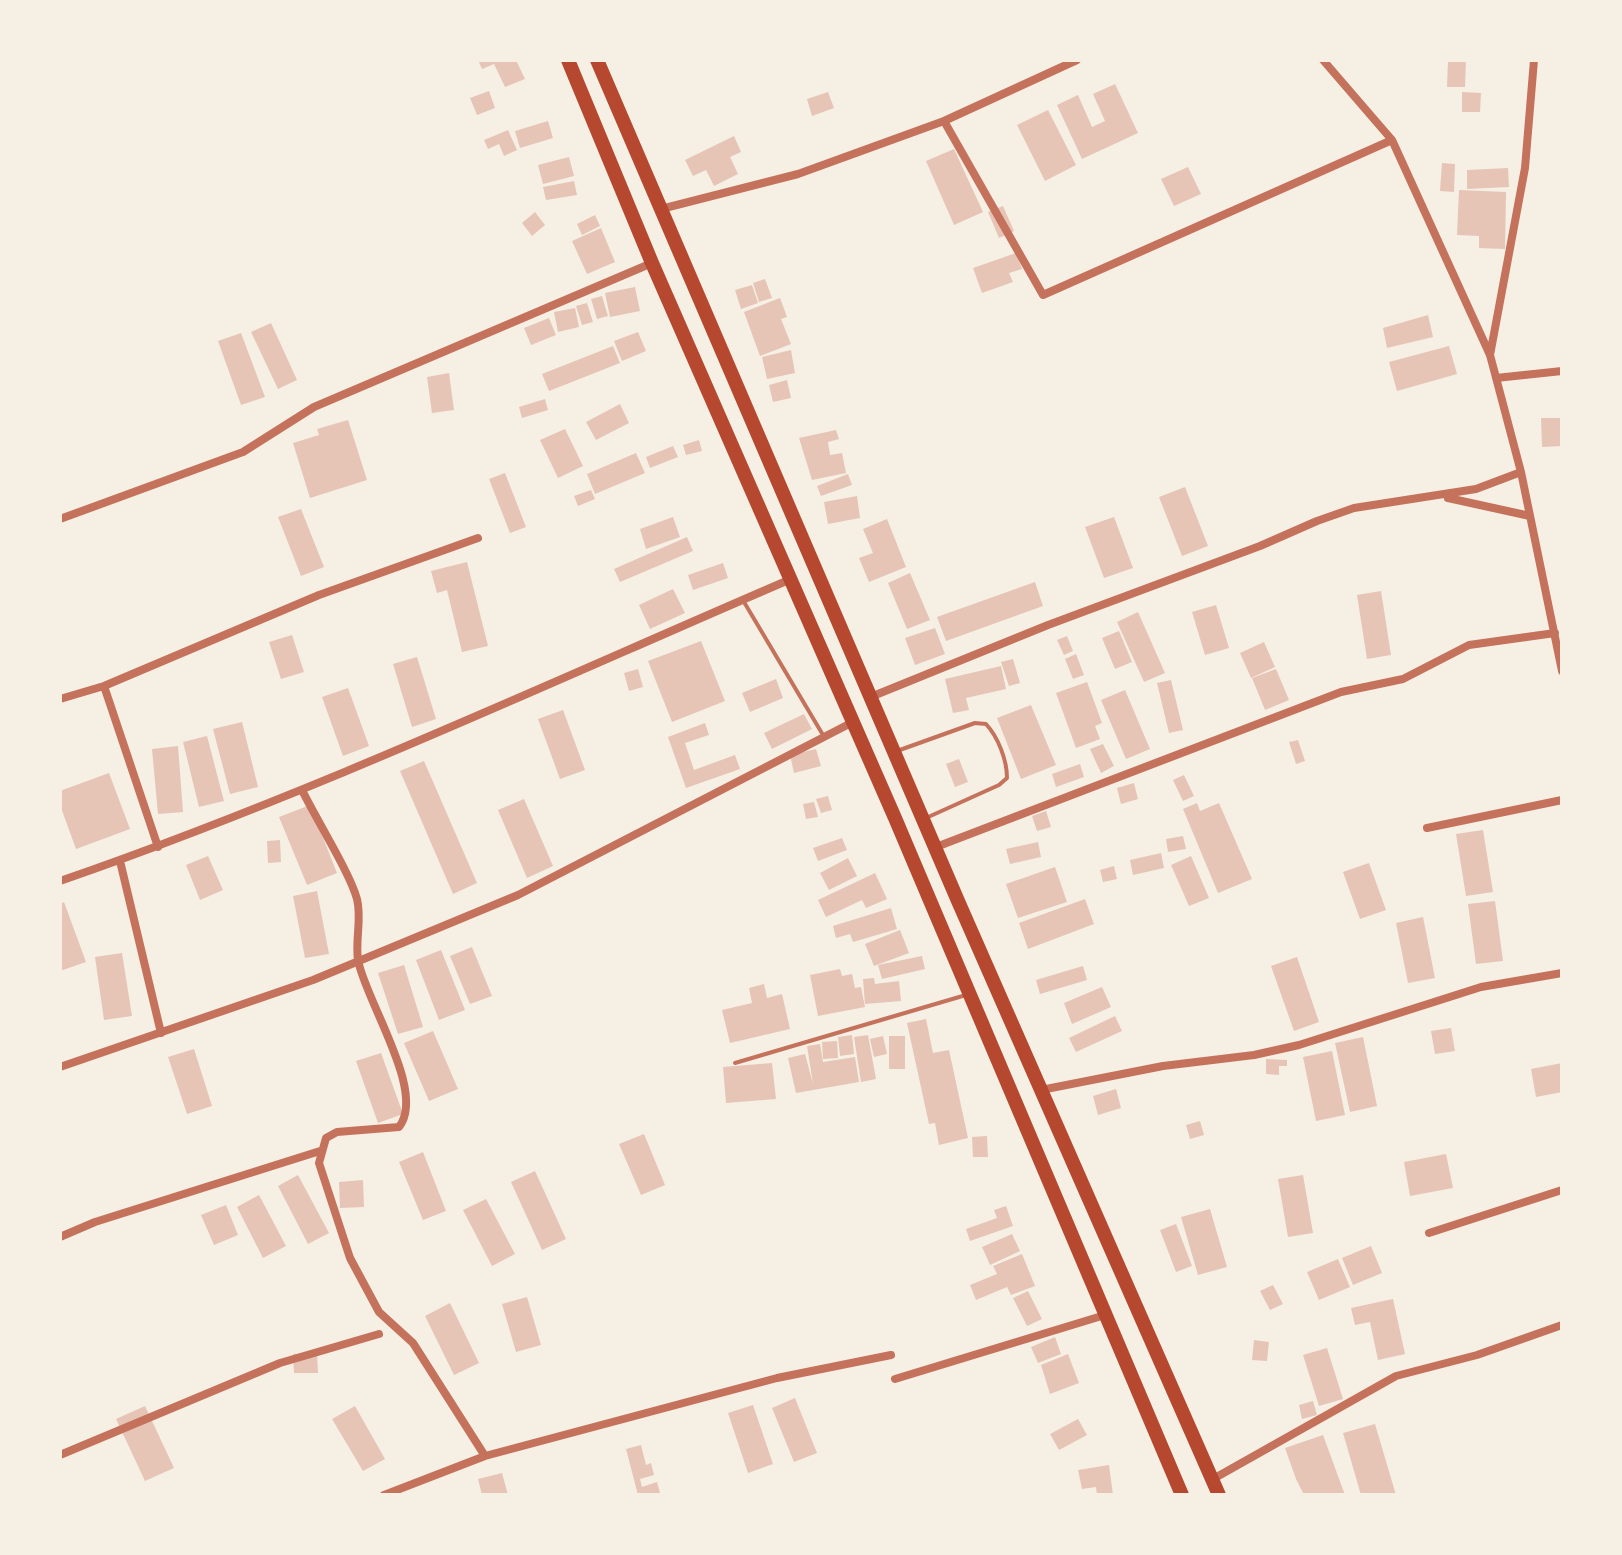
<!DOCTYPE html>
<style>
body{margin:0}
#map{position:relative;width:1622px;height:1555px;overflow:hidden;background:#f6efe4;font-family:Barlow,sans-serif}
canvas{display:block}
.frame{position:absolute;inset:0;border:62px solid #f6efe4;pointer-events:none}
</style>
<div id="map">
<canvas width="1622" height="1555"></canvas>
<div class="frame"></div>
</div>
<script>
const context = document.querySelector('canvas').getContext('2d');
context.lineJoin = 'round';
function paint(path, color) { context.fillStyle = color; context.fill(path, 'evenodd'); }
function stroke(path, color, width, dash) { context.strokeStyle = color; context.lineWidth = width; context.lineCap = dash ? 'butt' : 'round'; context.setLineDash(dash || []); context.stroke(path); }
paint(new Path2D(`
 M478,60H516L525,79L505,87L494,64L482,69Z
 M1448,60H1466L1465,87H1447Z
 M1115,84L1138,133L1082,159L1057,105L1078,95L1092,127L1105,121L1093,94Z
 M489,91L495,108L477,115L470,98Z
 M828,92L834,108L812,116L807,99Z
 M1462,92L1481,93L1480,112H1462Z
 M1048,110L1076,165L1045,181L1017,125Z
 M548,121L553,138L520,148L515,131Z
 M508,130L517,150L504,156L499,144L488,149L484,140Z
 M734,136L741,152L730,157L738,174L714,186L706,170L693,176L685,160Z
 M954,149L983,212L954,225L926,161Z
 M569,157L574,176L543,184L538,165Z
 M1442,163L1455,164L1454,192L1440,191Z
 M1188,167L1201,194L1174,206L1161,179Z
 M1508,168L1509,187L1467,189V170Z
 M574,181L577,195L546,200L543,187Z
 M1459,190L1506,192L1505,249L1479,248V236L1457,235Z
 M1003,206L1014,231L999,238L988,212Z
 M535,212L545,225L532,236L522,223Z
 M595,215L600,226L582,235L577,224Z
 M601,228L615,262L587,274L572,241Z
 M1016,253L1022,269L1009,273L1013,282L982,293L973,268Z
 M765,279L772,298L759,302L753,283Z
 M752,285L758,303L741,309L735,290Z
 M635,287L640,311L610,317L605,293Z
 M602,296L608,316L597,319L591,299Z
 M780,298L787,317L781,319L791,344L760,356L744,312Z
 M587,303L593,322L582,325L576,306Z
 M575,308L579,327L558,332L554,312Z
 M1428,315L1433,337L1387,348L1383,328Z
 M549,318L556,335L531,345L524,328Z
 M271,323L297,380L278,389L251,332Z
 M638,332L646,351L622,361L614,341Z
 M241,333L265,397L241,405L218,341Z
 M613,346L620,363L549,391L542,374Z
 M1449,346L1457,374L1397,391L1389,362Z
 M791,350L795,373L767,379L762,357Z
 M449,373L454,410L432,413L427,377Z
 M787,380L791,398L773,402L769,385Z
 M545,399L548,410L522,418L519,407Z
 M620,404L629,423L596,440L586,422Z
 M1541,418H1562V446L1542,447Z
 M348,420L367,480L310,498L293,443L319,435L317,429Z
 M565,429L583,466L558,478L540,440Z
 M836,430L839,439L828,442L830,455L842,453L846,473L812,480L799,438Z
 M699,440L702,451L686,455L683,445Z
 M673,446L678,457L650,468L646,457Z
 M636,453L645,473L595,494L587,474Z
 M505,473L526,527L510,533L489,479Z
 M848,474L852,485L821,496L817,486Z
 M1185,487L1208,546L1182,556L1159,497Z
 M591,490L595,499L578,506L574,496Z
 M857,496L860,518L828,524L824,502Z
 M301,509L324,567L301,576L278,517Z
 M673,517L680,537L646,549L640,529Z
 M1114,517L1133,568L1104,578L1085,527Z
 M887,519L906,567L869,582L859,558L873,553L863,529Z
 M687,537L693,551L620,582L614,569Z
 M467,562L488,646L462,652L447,590L437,593L431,571Z
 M723,563L728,578L693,590L688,575Z
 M910,573L930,620L907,629L888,583Z
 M1035,582L1043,606L946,641L937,617Z
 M673,589L685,613L650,629L639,605Z
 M1381,591L1391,655L1367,659L1357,595Z
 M1216,605L1229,648L1205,655L1192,612Z
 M1138,612L1165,673L1144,682L1117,622Z
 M935,628L945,654L915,665L905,638Z
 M1119,631L1132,662L1115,669L1102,638Z
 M292,635L304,672L281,679L269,642Z
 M1067,636L1073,651L1064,655L1057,640Z
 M701,641L725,701L672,722L648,661Z
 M1264,642L1275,667L1251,678L1240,653Z
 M1076,654L1084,675L1073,679L1065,659Z
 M417,657L436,719L412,727L393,664Z
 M1013,659L1020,683L1009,686L1001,662Z
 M1001,666L1006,689L966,698L969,710L953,713L945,679Z
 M638,669L643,687L629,691L624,673Z
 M1276,669L1289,700L1265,710L1252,678Z
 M776,679L783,698L750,712L742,693Z
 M1171,680L1183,730L1169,733L1157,683Z
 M1087,682L1102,723L1095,726L1100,739L1076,748L1056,693Z
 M348,688L369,746L343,756L322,697Z
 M1125,690L1150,749L1126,759L1101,700Z
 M1031,705L1056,765L1021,779L997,718Z
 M563,710L585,770L560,779L538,719Z
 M804,714L812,729L772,749L764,733Z
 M242,722L258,787L230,794L213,729Z
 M705,723L709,735L685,743L694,770L735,755L740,769L686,788L668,737Z
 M207,736L224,801L199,807L183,742Z
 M1298,740L1305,761L1296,764L1289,742Z
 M1103,744L1114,766L1101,773L1090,749Z
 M178,746L183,812L158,814L152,749Z
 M816,749L821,766L794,773L790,755Z
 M959,759L968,782L955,787L946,764Z
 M424,761L477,883L453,894L400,771Z
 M1080,764L1084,777L1056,787L1052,774Z
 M109,773L130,829L76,849L60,805V791Z
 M1184,775L1194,796L1183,801L1173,780Z
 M1134,783L1138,799L1121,804L1117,788Z
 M828,796L832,810L821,813L816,799Z
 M524,799L553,866L527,878L498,810Z
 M814,802L818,817L806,819L803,804Z
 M1197,803L1200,811L1219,803L1252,879L1218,893L1183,809Z
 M310,805L337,873L307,885L279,817Z
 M1046,811L1051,827L1037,831L1032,816Z
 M1483,830L1493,892L1466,896L1456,834Z
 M1183,836L1186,849L1168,852L1166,839Z
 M842,838L847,850L818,861L813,848Z
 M280,840L281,862L268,863L267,841Z
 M1038,842L1041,857L1010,864L1006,849Z
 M1161,853L1164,868L1133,875L1130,860Z
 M208,856L223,890L200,900L186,865Z
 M1191,856L1209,898L1189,906L1171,865Z
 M848,858L857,876L829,890L820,873Z
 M1369,863L1386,910L1360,919L1343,872Z
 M1114,866L1117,879L1103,882L1100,870Z
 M1055,867L1067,902L1018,918L1006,884Z
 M875,873L887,899L866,908L862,900L826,917L818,900Z
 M317,891L329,954L305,958L293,896Z
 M1085,899L1094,924L1028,949L1019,923Z
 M1495,901L1503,961L1476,964L1468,904Z
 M64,902L86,962L60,971V904Z
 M891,908L897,929L853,942L850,934L836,938L833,926Z
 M1423,917L1435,978L1408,983L1396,923Z
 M900,930L909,953L874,966L865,944Z
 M472,947L492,996L470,1004L450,956Z
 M441,950L465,1010L439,1020L416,960Z
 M122,953L132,1016L104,1020L95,957Z
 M922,956L925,969L882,979L878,965Z
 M1297,957L1319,1022L1294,1031L1271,966Z
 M404,965L423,1027L398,1034L378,973Z
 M1083,966L1087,980L1040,994L1036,980Z
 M840,969L842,976L852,974L855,988L861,987L865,1007L818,1016L810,975Z
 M874,978L875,984L899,981L901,1001L865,1004L863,979Z
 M764,984L767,998L782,994L790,1029L730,1043L722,1010L752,1003L749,988Z
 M1102,987L1111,1007L1072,1024L1064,1003Z
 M1115,1016L1122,1031L1076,1052L1069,1038Z
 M926,1019L933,1053L949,1050L968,1138L939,1145L935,1123L929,1124L907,1023Z
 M1451,1028L1455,1051L1435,1054L1431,1031Z
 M433,1031L458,1089L429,1101L404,1043Z
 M852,1035L854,1054L840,1056L838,1037Z
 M868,1035L876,1079L861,1082L854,1037Z
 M883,1036L887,1054L874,1057L870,1039Z
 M889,1036H905V1069H889Z
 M1363,1037L1377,1106L1350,1112L1335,1043Z
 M837,1041L838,1058L823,1059L822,1042Z
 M820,1044L823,1062L855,1057L859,1082L796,1093L788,1058L805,1054L813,1084L807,1046Z
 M194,1049L212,1106L187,1114L168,1057Z
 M1332,1051L1345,1115L1316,1121L1303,1057Z
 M381,1053L403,1114L378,1123L356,1061Z
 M1266,1059L1287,1060V1066H1279V1075L1266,1074Z
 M772,1063L776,1099L726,1103L723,1067Z
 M1562,1063V1092L1536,1097L1531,1069Z
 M1116,1089L1121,1108L1098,1115L1093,1096Z
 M1200,1121L1204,1135L1190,1139L1186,1125Z
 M644,1134L665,1185L641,1195L619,1144Z
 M987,1136L988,1157H973L972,1137Z
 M423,1152L446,1211L423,1220L399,1162Z
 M1446,1154L1453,1188L1410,1196L1404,1162Z
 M535,1171L566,1239L542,1250L511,1182Z
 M298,1175L329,1233L308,1244L278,1186Z
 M1303,1175L1313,1233L1288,1237L1278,1179Z
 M363,1180L364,1207L340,1208L339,1182Z
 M259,1195L286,1246L263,1258L237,1207Z
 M486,1199L515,1254L492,1266L463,1210Z
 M226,1205L238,1235L214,1245L201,1215Z
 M1006,1206L1013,1226L970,1241L966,1229L997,1218L994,1210Z
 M1210,1209L1227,1267L1198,1275L1181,1217Z
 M1176,1224L1192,1266L1176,1272L1160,1230Z
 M1012,1234L1020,1251L990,1265L982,1247Z
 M1371,1246L1382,1273L1353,1285L1342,1258Z
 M1022,1254L1035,1286L1011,1295L1007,1287L976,1300L970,1285L997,1274L993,1266Z
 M1338,1259L1350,1287L1319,1300L1307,1272Z
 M1273,1285L1283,1304L1270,1310L1260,1291Z
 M1028,1291L1042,1319L1027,1326L1013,1298Z
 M527,1297L541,1345L516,1352L502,1304Z
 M1393,1299L1405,1354L1378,1360L1370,1322L1355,1325L1351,1308Z
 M450,1303L479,1363L454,1375L425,1316Z
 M1055,1337L1061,1354L1038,1363L1031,1347Z
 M1254,1340L1269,1342L1267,1361L1252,1360Z
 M1327,1348L1343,1399L1319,1406L1303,1355Z
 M317,1353L318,1373H294L293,1354Z
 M1068,1354L1079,1383L1050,1394L1041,1365Z
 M795,1398L817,1453L794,1462L772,1408Z
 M1313,1401L1317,1415L1302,1419L1299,1405Z
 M753,1405L773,1464L748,1473L728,1413Z
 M145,1406L174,1468L145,1481L116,1419Z
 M355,1406L385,1459L363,1471L332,1419Z
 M1078,1419L1087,1435L1059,1450L1050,1434Z
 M1375,1424L1396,1495H1361L1343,1433Z
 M1323,1435L1345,1495H1304L1296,1479L1285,1448Z
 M641,1445L646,1465L651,1463L654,1475L640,1479L642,1487L657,1482L660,1493L638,1495L626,1449Z
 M1109,1465L1113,1495H1097L1096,1487L1082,1489L1078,1470Z
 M502,1473L508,1495H482L478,1479Z`), '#e6c5b7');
stroke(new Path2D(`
 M744,602L823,735
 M897,751L975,723L986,724C998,737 1007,760 1007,778L999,785L926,818
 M735,1063L966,995`), '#c5725c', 4);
stroke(new Path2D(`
 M1323,60L1392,140L1490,355L1521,472L1562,671
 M944,121L1043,295L1392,140
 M661,209L798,174L944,121L1077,60
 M1490,355L1525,168L1534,60
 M1496,378L1562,371
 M1448,498L1530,516
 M60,519L243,452L314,407L652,263
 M104,686L158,847
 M873,696L1048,625L1260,546L1317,521L1354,508L1476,489L1521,472
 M60,699L104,686L319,595L478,538
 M302,790C316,819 349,871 357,899C362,918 355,941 358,960C365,1000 427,1092 399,1127L337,1132L326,1138L319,1163L350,1258L379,1312L413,1343L485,1456L384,1495
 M1427,828L1562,800
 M936,847L1341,692L1403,679L1469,645L1555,633
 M120,861L161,1033
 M60,881C309,795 549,683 791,579
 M60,1067L313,980L518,895L853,722
 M1041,1090L1163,1066L1254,1055L1299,1045L1481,987L1562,973
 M1429,1233L1562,1190
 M60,1237L95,1222L320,1151
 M895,1379L1105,1315
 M60,1455L280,1363L379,1334
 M485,1456L777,1378L891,1355
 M1213,1479L1396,1376L1477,1355L1562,1325`), '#c5725c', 8);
stroke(new Path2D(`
 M568,60L652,263L895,818L1182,1495
 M597,60L958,901L1219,1495`), '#b5482f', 14);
</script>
